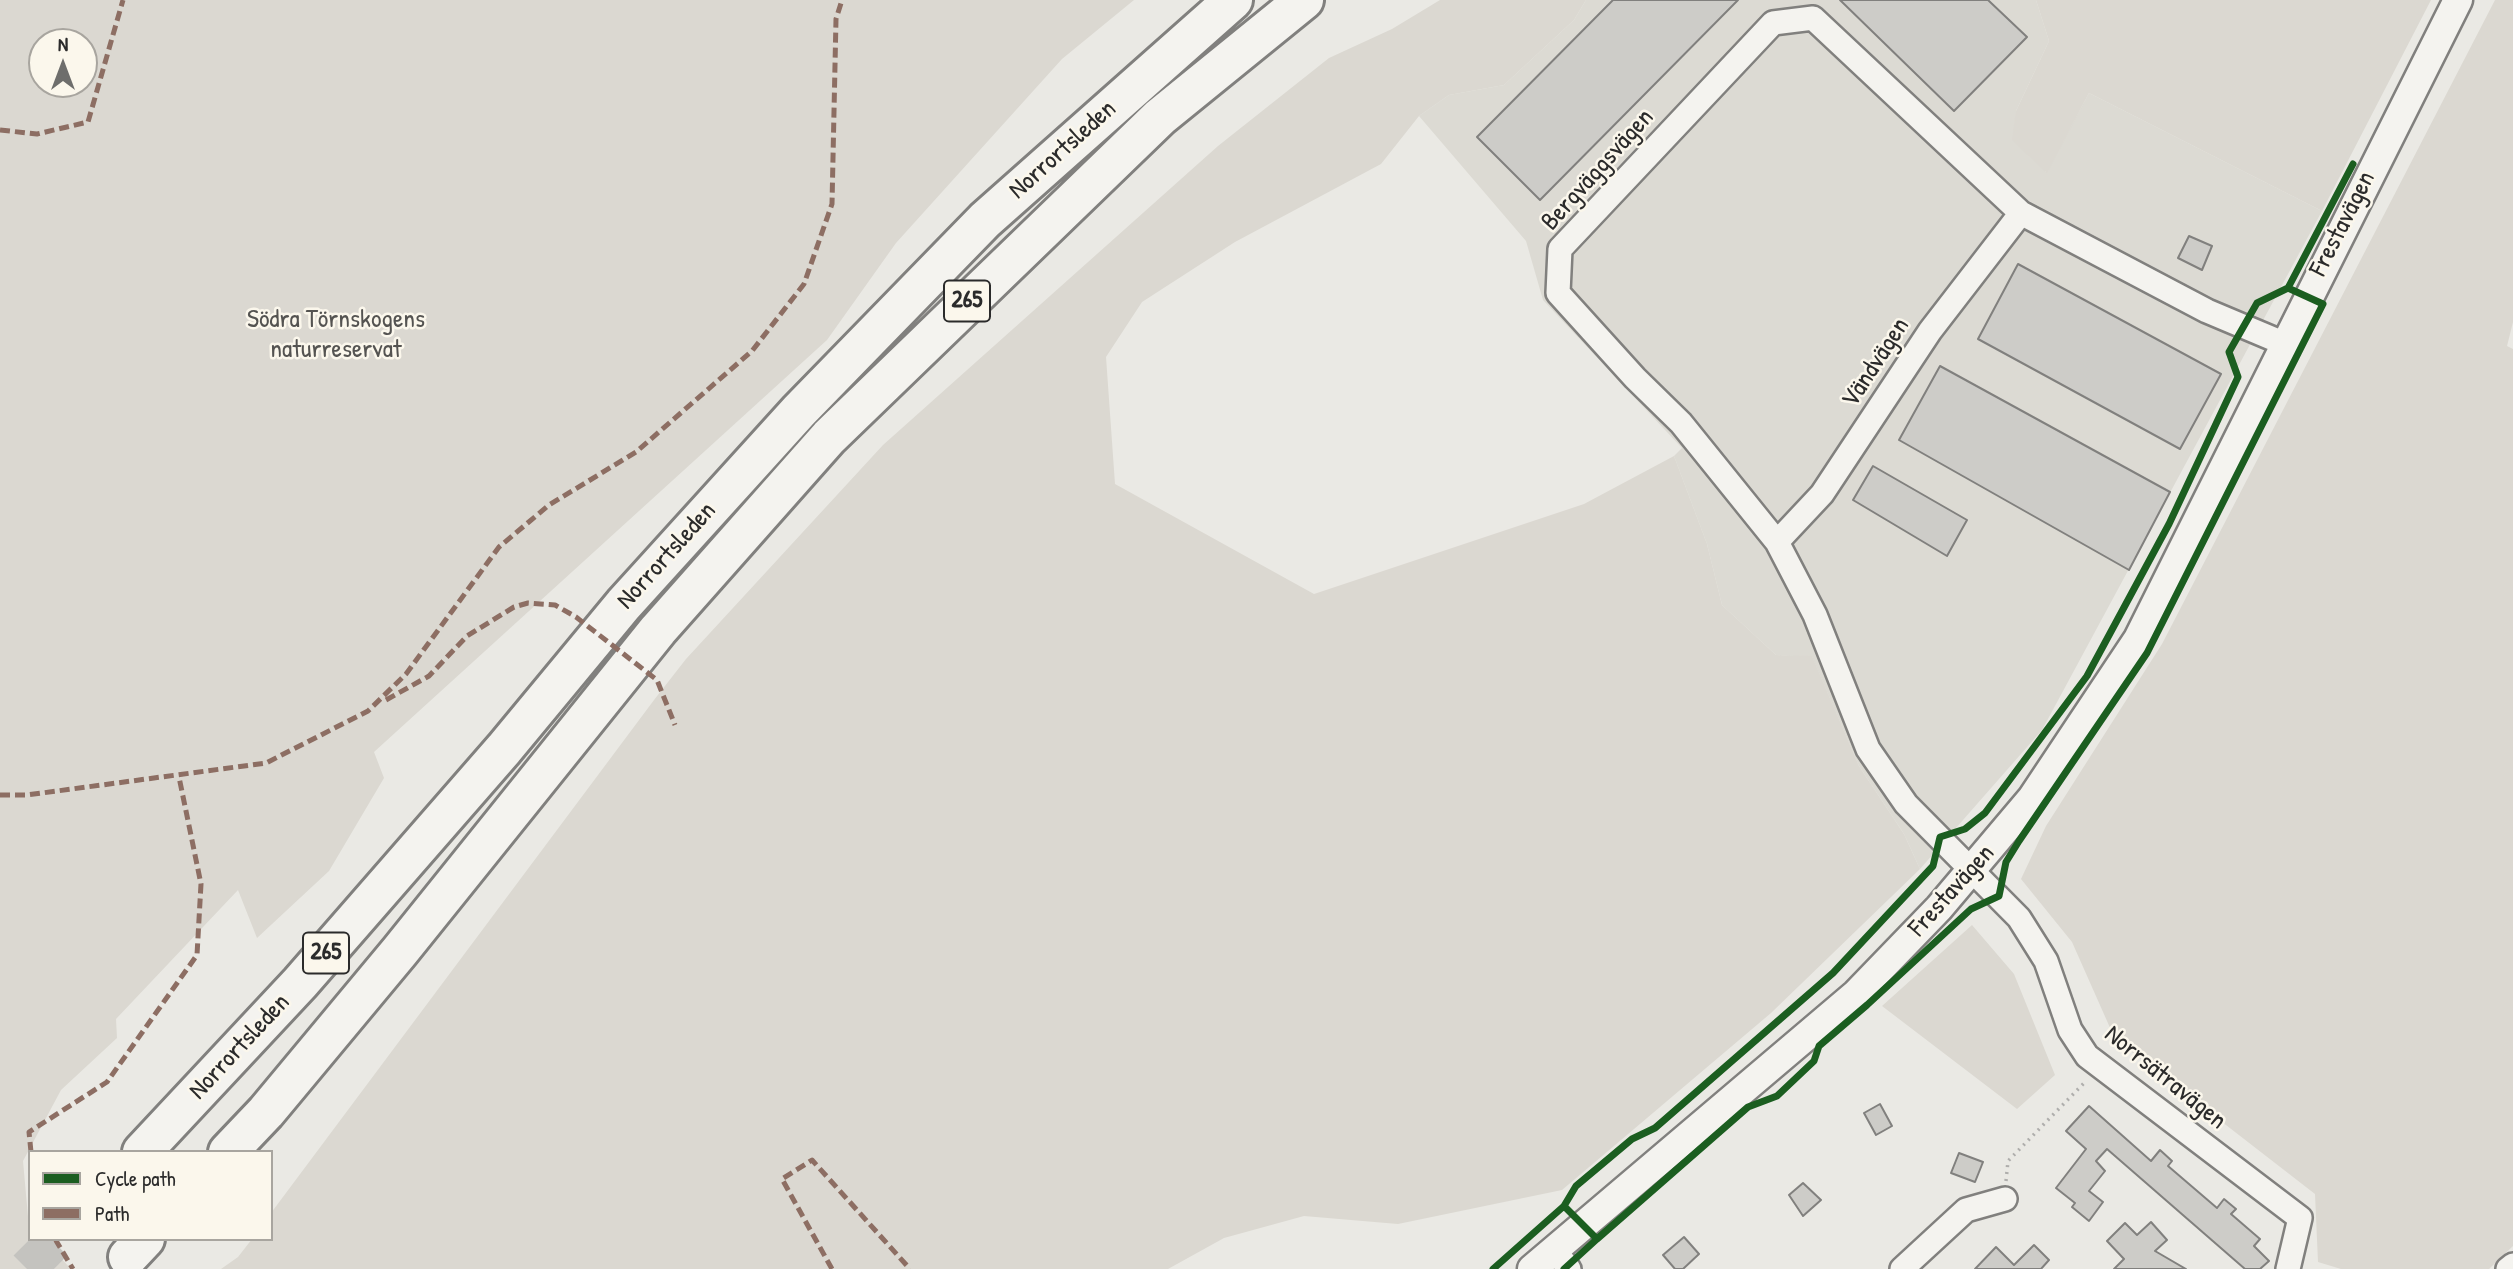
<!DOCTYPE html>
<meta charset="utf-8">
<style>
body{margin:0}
#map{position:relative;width:2513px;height:1269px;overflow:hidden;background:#eae9e4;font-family:"Patrick Hand",sans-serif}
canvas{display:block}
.legend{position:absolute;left:28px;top:1150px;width:245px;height:91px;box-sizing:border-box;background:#fbf7ec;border:2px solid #a8a59f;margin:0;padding:9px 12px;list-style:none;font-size:21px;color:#2b2b2b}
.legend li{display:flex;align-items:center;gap:14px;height:35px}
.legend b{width:35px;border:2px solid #a8a59f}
.north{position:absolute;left:28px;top:28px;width:70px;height:70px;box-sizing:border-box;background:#fbf7ec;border:2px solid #a8a59f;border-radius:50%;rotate:0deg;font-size:19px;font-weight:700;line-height:28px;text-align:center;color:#2b2b2b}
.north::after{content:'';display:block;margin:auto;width:24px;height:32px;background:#6e6e6c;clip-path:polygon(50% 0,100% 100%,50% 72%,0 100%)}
</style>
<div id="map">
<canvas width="2513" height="1269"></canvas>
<ul class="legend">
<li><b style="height:9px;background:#1b5e20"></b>Cycle path</li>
<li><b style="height:9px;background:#8d6e63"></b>Path</li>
</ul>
<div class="north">N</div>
</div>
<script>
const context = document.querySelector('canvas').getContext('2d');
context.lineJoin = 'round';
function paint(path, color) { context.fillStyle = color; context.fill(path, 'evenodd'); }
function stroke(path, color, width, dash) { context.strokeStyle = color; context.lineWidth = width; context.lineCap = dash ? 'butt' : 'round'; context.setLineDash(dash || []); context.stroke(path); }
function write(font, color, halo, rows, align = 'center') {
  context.font = font + ' "Patrick Hand",sans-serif'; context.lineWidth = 5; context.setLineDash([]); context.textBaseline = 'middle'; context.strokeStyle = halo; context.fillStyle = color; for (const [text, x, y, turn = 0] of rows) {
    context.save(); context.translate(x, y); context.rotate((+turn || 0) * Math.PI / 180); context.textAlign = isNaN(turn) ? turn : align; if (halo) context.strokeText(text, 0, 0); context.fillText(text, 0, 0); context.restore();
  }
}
paint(new Path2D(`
 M1586,0H2036L2049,41L2016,111L2046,172L2089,93L2322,211L2042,730L1920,869L1904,834L1859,766L1812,657L1776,655L1722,605L1707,544L1674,456L1682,448L1543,300L1526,241L1419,116L1449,95L1504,85L1574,20Z`), '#dcdad3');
paint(new Path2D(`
 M0,0H1134L1062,59L896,243L827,340L374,752L384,778L329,871L257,938L238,890L116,1019L117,1038L61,1090L23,1161L30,1239H43L71,1269H0ZM42,42H84V84H42Z
 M1440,0H1586L1574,20L1504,85L1449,95L1419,116L1381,164L1235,242L1142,302L1106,357L1115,484L1314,594L1584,504L1674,456L1707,544L1722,605L1776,655L1812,656L1859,766L1904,834L1920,869L1771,1013L1562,1190L1398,1224L1304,1216L1224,1238L1168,1269H221L238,1257L252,1239H271V1213L654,700L686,659L883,445L1218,146L1329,58L1392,29Z
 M2036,0H2431L2322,211L2089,93L2047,173L2012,140L2016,111L2049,41Z
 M2495,0H2513V322L2507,346L2513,349V1246L2489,1269H2341L2318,1262L2315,1194L2115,1039L2072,942L2021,879L2046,826L2162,644Z
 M1972,925L2014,974L2055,1075L2017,1109L1882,1006Z`), '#dbd8d1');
const building = new Path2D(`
 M1613,0H1738L1540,200L1477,137Z
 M1840,0H1988L2027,37L1954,111Z
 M2189,236L2212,246L2202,270L2178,258Z
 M2018,264L2221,374L2180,449L1978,339Z
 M1940,366L2170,492L2129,570L1899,440Z
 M1873,466L1967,520L1947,556L1853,500Z
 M1880,1104L1892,1126L1876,1135L1864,1113Z
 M2089,1106L2151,1161L2160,1150L2172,1161L2168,1166L2217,1208L2224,1199L2236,1209L2231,1214L2260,1239L2254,1246L2269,1261L2260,1269H2245L2107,1149L2096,1161L2105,1171L2089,1191L2103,1202L2089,1221L2072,1207L2075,1203L2056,1188L2086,1149L2066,1131Z
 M1959,1153L1983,1162L1975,1182L1951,1173Z
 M1803,1183L1821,1200L1803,1216L1789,1195Z
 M2151,1222L2167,1240L2155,1251L2186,1269H2114L2124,1259L2107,1241L2125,1223L2137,1235Z
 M1684,1237L1699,1254L1683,1269H1675L1663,1255Z
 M2034,1245L2049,1260L2041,1269H1975L1996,1247L2014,1265Z`);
paint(building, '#cdccc8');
stroke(building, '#81807e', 2);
stroke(new Path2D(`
 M27,1269L57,1239`), '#c4c3bf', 38, [38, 19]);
const minor = new Path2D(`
 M2283,343L2207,311L2021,213L1813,18L1773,23L1560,249L1558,293L1635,378L1681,423L1777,542L1815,615L1868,749L1906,804L2019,918L2046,961L2070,1030L2087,1056L2300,1218L2288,1269
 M1777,542L1822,494L1930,331L2021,213
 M1555,1250L1569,1269
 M1902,1269L1966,1210L2005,1199
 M2508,1269L2513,1265`);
const tertiary = new Path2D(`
 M1532,1269L1856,994L1939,908L2032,798L2138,639L2458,0`);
const motorway = new Path2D(`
 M142,1152L300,983L504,749L624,604L799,411L985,220L1233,0
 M228,1152L266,1112L400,951L658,630L829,437L1160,117L1304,0
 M128,1257L145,1239`);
stroke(minor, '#81807e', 28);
stroke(tertiary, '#81807e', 33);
stroke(motorway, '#81807e', 44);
stroke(new Path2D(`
 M2006,1181L2008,1161L2086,1081`), '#afaeac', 3.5, [2, 5]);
stroke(minor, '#f4f3ef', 23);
stroke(tertiary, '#f4f3ef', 28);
stroke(motorway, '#f4f3ef', 38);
stroke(new Path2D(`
 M0,130L37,134L88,122L123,0
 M386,700L429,676L467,636L514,607L528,603L555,605L576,617L657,680L675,725
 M0,795H27L266,763L368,711L406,674L499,547L549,505L636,452L752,351L804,284L832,204L836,19L842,0
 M31,1152L29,1132L107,1082L197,955L201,884L179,777
 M55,1239L73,1269
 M832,1269L782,1179L812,1160L910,1269`), '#8d6e63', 5, [10, 5]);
stroke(new Path2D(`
 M2288,288L2353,164
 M1564,1206L1597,1239L1564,1269
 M1493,1269L1564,1206L1576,1186L1632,1139L1655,1128L1833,973L1933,866L1940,837L1965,829L1985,813L2087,676L2169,524L2238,377L2229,352L2257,303L2288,288L2323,304L2147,653L2019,841L2006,862L1999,896L1971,909L1867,1005L1819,1046L1814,1061L1777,1096L1748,1107L1597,1239`), '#1b5e20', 7);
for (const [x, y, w] of [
 [967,301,46],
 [326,953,46]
]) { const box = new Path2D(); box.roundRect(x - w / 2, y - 20.5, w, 41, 5); context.fillStyle = '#fbf7ec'; context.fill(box); stroke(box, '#2b2b2b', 2); }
write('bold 24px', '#2b2b2b', null, [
 ["265",967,301],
 ["265",326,953]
]);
write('26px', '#2b2b2b', '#fbf7ec', [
 ["Norrortsleden",1063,150,-42],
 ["Bergväggsvägen",1598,170,-48],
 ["Frestavägen",2343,224,-63],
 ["Vändvägen",1876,363,-57],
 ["Norrortsleden",667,556,-48],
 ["Frestavägen",1952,891,-48],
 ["Norrortsleden",240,1047,-47],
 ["Norrsätravägen",2165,1078,39]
]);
write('26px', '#545351', '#fbf7ec', [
 ["Södra Törnskogens",336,320],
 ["naturreservat",336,350]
]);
</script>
